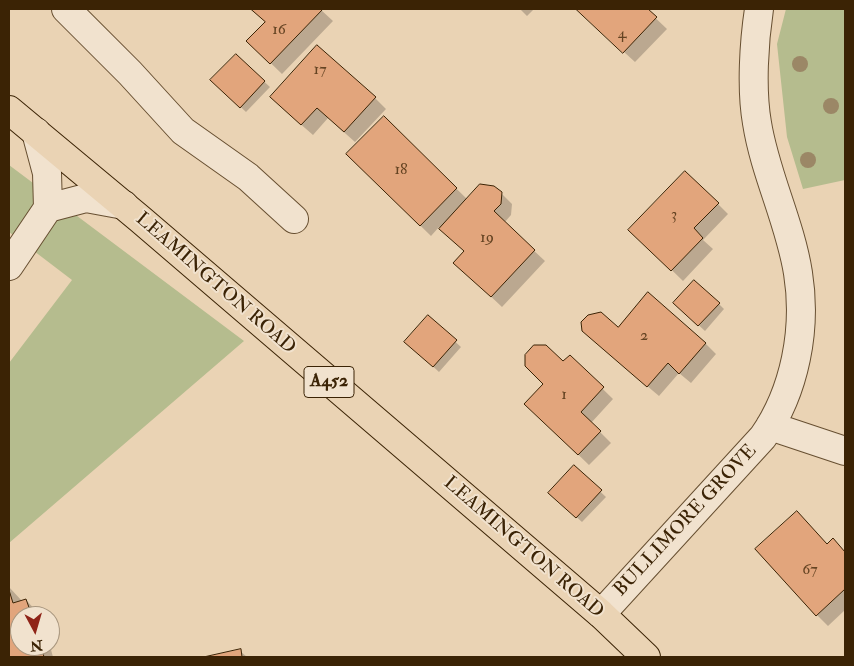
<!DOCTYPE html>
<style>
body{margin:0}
#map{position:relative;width:854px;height:666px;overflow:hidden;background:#ead3b4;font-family:"IM FELL Double Pica",serif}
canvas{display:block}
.frame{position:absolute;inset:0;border:10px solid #3b2305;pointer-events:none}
.north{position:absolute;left:10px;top:606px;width:50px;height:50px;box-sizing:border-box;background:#f1e2ce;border:1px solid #a8967e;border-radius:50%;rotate:174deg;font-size:14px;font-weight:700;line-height:20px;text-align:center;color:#3b2305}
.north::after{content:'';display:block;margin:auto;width:18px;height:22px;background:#8f2418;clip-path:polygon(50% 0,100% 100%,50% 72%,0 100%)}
</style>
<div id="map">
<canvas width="854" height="666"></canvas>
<div class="frame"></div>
<div class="north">N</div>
</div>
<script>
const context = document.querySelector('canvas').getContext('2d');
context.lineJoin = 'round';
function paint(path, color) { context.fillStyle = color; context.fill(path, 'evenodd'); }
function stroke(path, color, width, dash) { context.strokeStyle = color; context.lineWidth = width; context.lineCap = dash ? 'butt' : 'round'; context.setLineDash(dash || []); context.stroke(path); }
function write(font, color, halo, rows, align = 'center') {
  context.font = font + ' "IM FELL Double Pica",serif'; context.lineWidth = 4; context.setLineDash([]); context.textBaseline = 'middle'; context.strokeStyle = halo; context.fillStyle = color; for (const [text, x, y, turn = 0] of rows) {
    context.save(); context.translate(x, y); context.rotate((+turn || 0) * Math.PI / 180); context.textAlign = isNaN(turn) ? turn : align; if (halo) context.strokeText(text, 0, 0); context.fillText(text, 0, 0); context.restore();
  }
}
paint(new Path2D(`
 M786,9H845V180L803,189L787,137L777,44Z
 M9,165L244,341L9,543V363L72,280L9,232Z`), '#b5bc8e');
paint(new Path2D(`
 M253,9H320L333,21L282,74L248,41L266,22Z
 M520,9H534L527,16Z
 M577,9H646L667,29L635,62Z
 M236,56L270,87L246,112L212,80Z
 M375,98L386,109L355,142L328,118L313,135L282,108Z
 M384,118L468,200L501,193L512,204L511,215L504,223L545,261L502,307L466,273L465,252L439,227L431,236L347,154Z
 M718,204L728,214L703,240L713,249L683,281L641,240Z
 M719,304L724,309L705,331L680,308Z
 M428,317L461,347L439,372L412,347Z
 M618,329L705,343L716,354L691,383L679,373L659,396L595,342Z
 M570,357L613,399L591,423L611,443L589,465L536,414L563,363Z
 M574,467L606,497L582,522L555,498Z
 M832,540L845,553V610L828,626L817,615L827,545Z
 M9,587L22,601L26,600L41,616H20V646H50L53,657H9Z
 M240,651L247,657H210Z`), '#0003');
const building = new Path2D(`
 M251,9H323L270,64L246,41L265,22Z
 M576,9H648L657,17L623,53Z
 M317,45L376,97L344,132L317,108L301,125L270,97Z
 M236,54L265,81L240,108L210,80Z
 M384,116L457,188L420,226L346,154Z
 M685,171L719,203L694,228L703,238L671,271L628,230Z
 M480,184L494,186L502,192L501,204L494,211L535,250L491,297L453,263L464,251L439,229Z
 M694,280L720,303L698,326L673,303Z
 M648,292L706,343L679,374L668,363L647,387L582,331L581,322L588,315L601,312L618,327Z
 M428,315L457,340L433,367L404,342Z
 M534,345H546L563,361L570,355L604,387L581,412L601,431L578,455L524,404L543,384L525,366V355Z
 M574,465L602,490L576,518L548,493Z
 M797,511L827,544L833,538L845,552V589L816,616L755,549Z
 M9,590L13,603L26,599L32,616H20V646H41L44,657H9Z
 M241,649L242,657H204Z`);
paint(building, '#e2a57c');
stroke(building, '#3b2305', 1);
const street = new Path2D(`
 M66,9L130,73L183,131L248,177L294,219
 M36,132L47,173L48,208
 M48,208L86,198L124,205
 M9,266L48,208
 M770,426L845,451
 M601,614L763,437C795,391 807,329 798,273C790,222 765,174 757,123C751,89 754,42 759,9`);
const primary = new Path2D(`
 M9,110L140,219L601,614L646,657`);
stroke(street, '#674f31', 30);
stroke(primary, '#3b2305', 30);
stroke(street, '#f1e2ce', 28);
stroke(primary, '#ead3b4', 28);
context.fillStyle = '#9b8766';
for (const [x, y] of [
 [800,64],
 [831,106],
 [808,160]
]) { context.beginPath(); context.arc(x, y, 8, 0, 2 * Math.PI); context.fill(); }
write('16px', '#654423', null, [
 ["16",279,31],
 ["4",622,35],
 ["17",320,71],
 ["18",401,171],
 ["3",674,216],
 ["19",487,239],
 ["2",644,337],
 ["1",564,396],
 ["67",810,571]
]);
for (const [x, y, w] of [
 [329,382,50]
]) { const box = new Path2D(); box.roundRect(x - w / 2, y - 15.5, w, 31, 4); context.fillStyle = '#f1e2ce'; context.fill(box); stroke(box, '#3b2305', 1); }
write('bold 18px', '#3b2305', null, [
 ["A452",329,382]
]);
write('19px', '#3b2305', '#f1e2ce', [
 ["LEAMINGTON ROAD",215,284,41],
 ["BULLIMORE GROVE",686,521,-47],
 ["LEAMINGTON ROAD",523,548,41]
]);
</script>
